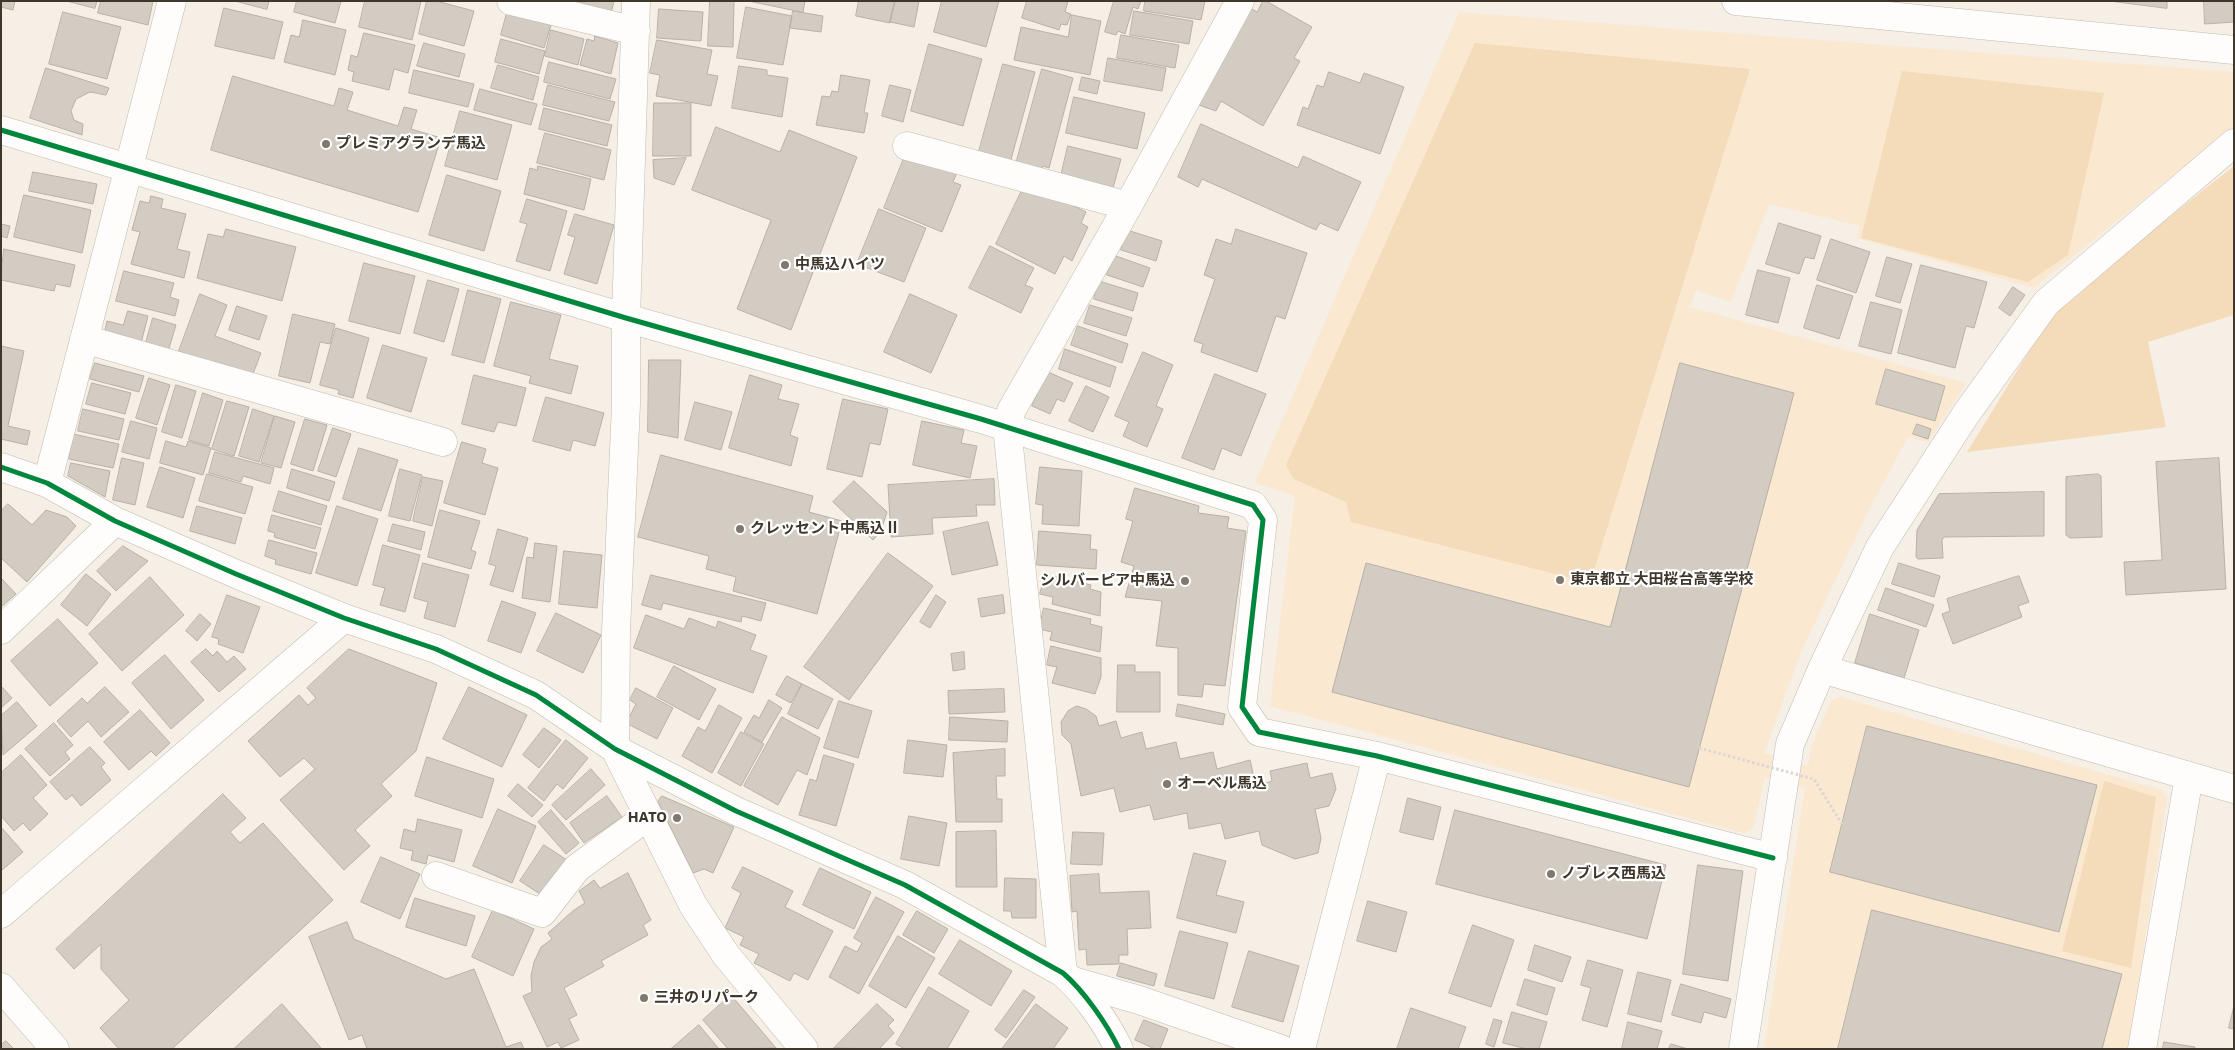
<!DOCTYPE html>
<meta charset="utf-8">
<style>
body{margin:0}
#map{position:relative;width:2235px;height:1050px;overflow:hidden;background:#f6efe6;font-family:"IBM Plex Sans",sans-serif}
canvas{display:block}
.frame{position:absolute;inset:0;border:2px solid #40372c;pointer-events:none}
</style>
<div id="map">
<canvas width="2235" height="1050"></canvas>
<div class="frame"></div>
</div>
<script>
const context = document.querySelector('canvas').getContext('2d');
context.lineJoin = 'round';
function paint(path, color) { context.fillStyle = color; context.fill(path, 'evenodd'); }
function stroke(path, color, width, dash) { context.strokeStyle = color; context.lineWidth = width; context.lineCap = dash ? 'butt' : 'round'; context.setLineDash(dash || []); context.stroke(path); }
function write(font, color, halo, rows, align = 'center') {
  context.font = font + ' "IBM Plex Sans","Noto Sans JP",sans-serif'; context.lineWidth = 4.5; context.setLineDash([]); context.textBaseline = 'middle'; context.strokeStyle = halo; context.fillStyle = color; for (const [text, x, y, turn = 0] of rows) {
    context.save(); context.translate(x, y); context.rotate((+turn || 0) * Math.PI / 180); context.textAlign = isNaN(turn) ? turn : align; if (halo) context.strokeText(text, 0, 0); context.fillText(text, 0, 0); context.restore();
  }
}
paint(new Path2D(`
 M1459,12L2234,72V126L2034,288L1857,238L1860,226L1769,204L1731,302L1696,290L1690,307L1966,383L1928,442L1908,437L1870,508L1801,652L1764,753L1808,766L1812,744L1831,701L1840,697L2161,790L2167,798L2128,1049H1764L1805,788L1765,777L1753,828L1744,833L1270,706L1295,496L1255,483Z`), '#fae8d1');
paint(new Path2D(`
 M1475,43L1750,69L1590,583L1351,522L1346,502L1294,479L1286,465Z
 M1902,71L2104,93L2068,255L2028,282L1861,238Z
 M2234,166V315L2148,342L2166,427L1967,452L2057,306Z
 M2104,781L2156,797L2131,968L2062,951Z`), '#f4dbb9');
const building = new Path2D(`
 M1,1H15L13,10L1,7Z
 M67,1H97L95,8Z
 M101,1H153L148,25L98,13Z
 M235,1H269L267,9Z
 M297,1H341L335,23L294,12Z
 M365,1H421L412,40L359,27Z
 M427,1H436L474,11L464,46L419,34Z
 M569,1H614L611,13Z
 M710,1H734L733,47L708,46Z
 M749,1H805L803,12Z
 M859,1H895L890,23L856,16Z
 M895,1H919L914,27L890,22Z
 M942,1H999L986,47L934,32Z
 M1027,1H1068L1065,12L1071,14L1067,25L1061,24L1059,30L1022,18Z
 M1114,1H1141L1138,9L1133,7L1125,34L1118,31L1116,35L1105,32Z
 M1145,1H1205L1201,20L1144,11Z
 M1263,1H1266L1312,27L1294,58L1300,61L1263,126L1221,101L1216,111L1196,104L1249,7L1257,12Z
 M2110,1H2167V8Z
 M2204,1H2234V22L2205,24Z
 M746,7L792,16L783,65L737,58Z
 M224,8L283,22L274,59L215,46Z
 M659,9L703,12L701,41L657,38Z
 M793,11L823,16L821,32L790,28Z
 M1134,11L1193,21L1189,44L1130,35Z
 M63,12L121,27L107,79L49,64Z
 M507,13L551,25L544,48L501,35Z
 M1072,15L1101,21L1090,75L1014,60L1021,27L1068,37Z
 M303,20L346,30L335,75L284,62L291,35L299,37Z
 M551,30L584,39L578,65L545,56Z
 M364,33L415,45L408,73L394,69L389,90L352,81L354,72L348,70L351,55L357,57Z
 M1121,35L1179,45L1175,68L1117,58Z
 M595,36L618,43L611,74L580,65L587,39L594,41Z
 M501,39L545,51L539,74L495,62Z
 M657,40L712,50L707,74L718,76L711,106L656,96L660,75L650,73Z
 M424,43L465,54L459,77L417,66Z
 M929,44L982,59L963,126L911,111Z
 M1108,58L1166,68L1162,91L1104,81Z
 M549,62L616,79L610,99L544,82Z
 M1003,64L1035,72L1010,163L978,155Z
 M498,65L539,77L533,100L491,88Z
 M739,66L767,70V75L788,78L782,117L732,108Z
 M46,68L109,88L106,95L90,92L76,99L71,111L74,120L83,124L82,135L30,118Z
 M1042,69L1073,78L1049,168L1043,166L1041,171L1016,164Z
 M414,70L474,84L468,107L409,93Z
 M1329,72L1360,83L1364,73L1404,87L1380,154L1297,125L1303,107L1308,109L1317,85L1323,87Z
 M841,75L870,80L864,113H868L864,133L816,125L822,96L830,97L832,91L838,92Z
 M233,76L334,106L339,88L353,92L347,110L398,126L404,107L417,110L411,129L441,138L418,212L211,150Z
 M1082,77L1100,81L1097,94L1079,90Z
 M548,85L615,102L609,121L543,105Z
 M890,85L911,90L903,122L882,116Z
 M480,89L537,104L531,125L474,110Z
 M1074,97L1145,113L1137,149L1066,133Z
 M654,103H691V156H653Z
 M544,108L612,125L607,146L539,129Z
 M460,111L512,125L497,180L445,166Z
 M1201,124L1298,168L1303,156L1361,182L1338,231L1320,223L1316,230L1202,179L1198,187L1178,177Z
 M716,127L780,152L789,130L857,157L791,330L737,309L771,220L692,190Z
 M545,133L611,150L604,180L537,163Z
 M1068,146L1121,159L1113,188L1061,176Z
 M907,151L957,172L953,182L961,185L942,232L884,208Z
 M686,158L674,185L654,178L653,160Z
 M538,166L591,179L584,210L524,194L530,168L537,170Z
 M33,172L97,184L93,204L29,191Z
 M447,175L501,191L484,251L429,235Z
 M1026,182L1086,212L1081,223L1088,227L1072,261L1064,256L1055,274L996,244Z
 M24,195L91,210L82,253L14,237Z
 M151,196L163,199L161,208L186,214L177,249L190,252L184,278L131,264L140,232L132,230L140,201L149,203Z
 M527,199L567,211L550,271L516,261L527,224L520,222Z
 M879,209L926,228L904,282L857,264Z
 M575,214L614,225L597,284L564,274L575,237L568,235Z
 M1779,223L1821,236L1814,259L1805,257L1799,274L1766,264Z
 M1,224L10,226L7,238L1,236Z
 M226,229L296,247L282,301L197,278L208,234L223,237Z
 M1236,229L1307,253L1285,319L1276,316L1257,372L1201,352L1203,344L1194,341L1215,279L1204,275L1216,239L1231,244Z
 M1127,230L1162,241L1156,261L1121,250Z
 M1831,239L1870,252L1856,293L1817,280Z
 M990,246L1034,268L1025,285L1033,288L1021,313L969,288Z
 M4,249L75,265L70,287L56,284L54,291L1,280Z
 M1113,255L1150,268L1143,287L1107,275Z
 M1887,257L1912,264L1900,303L1876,296Z
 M364,263L415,276L400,334L349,321Z
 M1921,265L1987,282L1974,328L1966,326L1955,368L1898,353Z
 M1758,270L1790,278L1778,323L1746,315Z
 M124,271L174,283L170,297L179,300L175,316L116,301Z
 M428,280L459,289L444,342L414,333Z
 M1099,281L1138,293L1133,311L1094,299Z
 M1817,285L1853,296L1839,339L1804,328Z
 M2013,287L2025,295L2010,316L1999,308Z
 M468,290L501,299L484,363L452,355Z
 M200,294L227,305L215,336L261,353L251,379L179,351Z
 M910,294L957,315L931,373L884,352Z
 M511,302L561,315L549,359L578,366L571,394L529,383L531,376L494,366Z
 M1871,302L1902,310L1891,354L1859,346Z
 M1090,305L1132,318L1126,336L1084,323Z
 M237,306L267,316L259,340L229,330Z
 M128,311L148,316L140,347L103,339L107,321L123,325Z
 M293,314L335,324L330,344L320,342L310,383L279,376Z
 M153,318L176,325L168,352L145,346Z
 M1078,326L1128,344L1122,363L1071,345Z
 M336,328L369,338L353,398L338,394L339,390L320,385Z
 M383,345L427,358L411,412L367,398Z
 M1,346L24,351L8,426L30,431L27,445L1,439Z
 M1065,349L1116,367L1110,387L1059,369Z
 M1143,352L1173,365L1156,406L1163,409L1147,447L1123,436L1129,422L1115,416Z
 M649,360H681L678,438L648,432Z
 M95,363L144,376L139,392L90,379Z
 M1680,363L1794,393L1689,787L1332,692L1366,563L1610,627Z
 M1886,369L1945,386L1935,421L1876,404Z
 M1048,372L1073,383L1064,402L1057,399L1050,414L1032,406Z
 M1215,374L1266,394L1241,456L1222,448L1214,470L1182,458Z
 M474,375L526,388L516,426L498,422L494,432L462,424Z
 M750,375L782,385L778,399L799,404L790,435L798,438L791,466L729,448Z
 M149,378L170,385L157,425L136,418Z
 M92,383L131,393L125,414L86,404Z
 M176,385L196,391L182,438L162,432Z
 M1086,386L1109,397L1093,432L1069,421Z
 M203,393L223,400L209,446L189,440Z
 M546,397L604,413L595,446L573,440L570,451L533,441Z
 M843,399L888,409L880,445L870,443L862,477L827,469Z
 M227,401L249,407L234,456L212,449Z
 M695,402L732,412L721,450L685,440Z
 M83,409L124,419L119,440L78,431Z
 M253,409L274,416L259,462L239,456Z
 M275,416L295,422L281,468L261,463Z
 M305,419L327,425L313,471L291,464Z
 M131,421L157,428L149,459L122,452Z
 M922,421L964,430L961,443L977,446L970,478L913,465Z
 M1917,424L1931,429L1928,439L1913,434Z
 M333,428L351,434L336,477L318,471Z
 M73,434L119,444L113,468L69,459Z
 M166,441L186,447L188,441L211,448L203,475L160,463Z
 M462,442L486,449L482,463L498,468L485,515L444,503Z
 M359,448L398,460L381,511L343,499Z
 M215,452L274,468L270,484L243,476L241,482L209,473Z
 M661,455L813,496L809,512L842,521L817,614L733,591L736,577L706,569L709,556L638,537Z
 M122,458L144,463L135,505L113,500Z
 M2219,458L2226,589L2126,595L2124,562L2162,560L2156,462Z
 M71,463L110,471L105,497L68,476Z
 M160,467L195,478L183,518L147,507Z
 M1040,467L1082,471L1079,526L1042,524L1043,505L1036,504Z
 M292,469L335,482L329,501L287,488Z
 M400,469L422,475L410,521L389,516Z
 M207,474L253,487L245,514L199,501Z
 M2098,474L2101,476L2102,537L2070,538L2066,535V477Z
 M423,477L443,481L432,526L413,521Z
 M994,479L995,505H976L977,516L932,518L933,534L891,537L888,485Z
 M854,481L887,512L880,533L873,540L833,502Z
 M1135,488L1199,506L1198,513L1229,517L1227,528L1246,531L1225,686L1204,684L1202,697L1178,695V648L1156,646L1162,601L1125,597L1134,566L1121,562L1133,521L1126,519Z
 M279,491L327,506L321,525L273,511Z
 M2044,492V536L1944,537L1942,540L1943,558L1918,559L1916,557L1917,530L1939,494Z
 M8,504L32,525L46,510L67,517L76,526L27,582L1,558V511Z
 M197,506L242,518L235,544L190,531Z
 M337,506L378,519L357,586L316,573Z
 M440,510L480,521L471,550L476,552L471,569L428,557Z
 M272,515L321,528L315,549L274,537L275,533L268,531Z
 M988,522L998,565L952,575L943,532Z
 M393,524L425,532L421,550L388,541Z
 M498,529L528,538L513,592L490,585L496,566L489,564Z
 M1039,531L1091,535L1090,549L1097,550L1096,569L1037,565Z
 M269,540L317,553L311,574L275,564L276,560L265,556Z
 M535,543L557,546L550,602L522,598L527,557L533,558Z
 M383,545L420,555L405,612L380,605L385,588L373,585Z
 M123,546L148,561L116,591L97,571Z
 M564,551L602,555L597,608L559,604Z
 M888,553L933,586L849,700L804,667Z
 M423,563L469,575L455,627L424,618L428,602L414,598Z
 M1899,563L1940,576L1934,597L1892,584Z
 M86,574L111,594L87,626L61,605Z
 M1046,574L1091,585L1090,589L1101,592L1100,616L1052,604L1053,597L1040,594Z
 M651,575L766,603L761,621L742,616L741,622L663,603L661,610L642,605Z
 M2019,576L2029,602L2018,606L2022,617L1953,644L1942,614L1950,611L1947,599Z
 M150,577L184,615L122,671L89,634Z
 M1,578L16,594L1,607Z
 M1886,588L1934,605L1926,627L1878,610Z
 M227,595L260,607L243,653L218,644L219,639L212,637Z
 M936,595L946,602L930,628L920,622Z
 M1003,595L1005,613L981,617L978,599Z
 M502,601L536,613L521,653L488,641Z
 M1044,608L1091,619L1090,624L1102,627L1100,652L1050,640L1052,632L1039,629Z
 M556,613L601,635L583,673L537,651Z
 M200,614L211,624L197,641L186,631Z
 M1870,614L1919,630L1904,678L1855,663Z
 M646,615L684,629L689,618L716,628L718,621L756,635L750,650L767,656L753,693L634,648Z
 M58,619L98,663L50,706L11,661Z
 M1051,646L1101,658V677L1095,694L1052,683L1057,667L1047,665Z
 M206,649L213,656L217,651L227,662L234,656L246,669L219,692L191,662Z
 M349,649L437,683L416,751L381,784L392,796L355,830L370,846L344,870L280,800L315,769L304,758L280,777L248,741L299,695L308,705L316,698L307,688Z
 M964,652L965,669L953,671L951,654Z
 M165,655L204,700L171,729L132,683Z
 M1118,665H1135V672H1160V712H1117Z
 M674,666L716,689L699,720L657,697Z
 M787,676L802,684L791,703L776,695Z
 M802,684L833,699L818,729L788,714Z
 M1,686L12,698L1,708Z
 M105,687L129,712L101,737L88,721L71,737L57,721L82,698L87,703Z
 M469,687L527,715L502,767L443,739Z
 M636,688L673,708L657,739L626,723L636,704L630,700Z
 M1004,689L1005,712L949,714L948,691Z
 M769,700L782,708L762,742L744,732L754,715L759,718Z
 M839,701L872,711L858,758L824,748Z
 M17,702L37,726L3,755L1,716Z
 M1178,704L1225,714L1223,725L1176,716Z
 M719,705L742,718L712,773L682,756L698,727L705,731Z
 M1077,706L1086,709L1096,716L1099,726L1116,721L1121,738L1142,732L1146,749L1176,742L1180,759L1213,752L1217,769L1250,760L1256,786L1272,781L1270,771L1307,763L1310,778L1332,773L1336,789L1329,806L1315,809L1321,838L1318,853L1295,859L1262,845L1259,831L1225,839L1221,823L1189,829L1187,813L1154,820L1150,805L1120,812L1114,788L1081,796L1071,744L1062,735L1061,722L1068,711Z
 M140,710L170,743L156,756L151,751L129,770L104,742Z
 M782,717L820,738L807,775L797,770L778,805L744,786Z
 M950,717L1008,721L1007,742L949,740Z
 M54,723L73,745L65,752L70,759L50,776L25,749Z
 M1867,726L2097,785L2059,932L1830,872Z
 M544,728L561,740L539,768L523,755Z
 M741,732L764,744L741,786L718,773Z
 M566,740L588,758L563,789L557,784L544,801L528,788Z
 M908,740L947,745L943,777L904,773Z
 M90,747L105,763L101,767L111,780L81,806L72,795L66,800L50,782Z
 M1005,749V776H996L997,799H1002V822H956L953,753Z
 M21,755L47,785L33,798L48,814L30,831L23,823L14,831L1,816V773Z
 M824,755L854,764L836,826L799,815L810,779L816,781Z
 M427,757L494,779L482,818L415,796Z
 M591,769L605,785L566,820L552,805Z
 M518,784L543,805L532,817L508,796Z
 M223,794L246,818L230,832L240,843L263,823L333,900L172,1049H119L100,1028L129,1000L101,969V944L74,969L56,949Z
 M607,796L622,817L584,843L570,823Z
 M662,796L734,827L713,873L704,869L693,873L658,802Z
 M1408,798L1441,807L1433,840L1400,832Z
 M498,809L536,826L512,883L473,866Z
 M551,810L579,843L566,854L538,822Z
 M1455,810L1666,865L1647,939L1436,884Z
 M909,816L947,823L939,866L901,859Z
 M418,819L462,830L454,862L428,855L426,864L411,860L413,851L400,848L404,829L415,832Z
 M1,827L23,852L1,871Z
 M996,831L997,887H956V832Z
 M1073,832L1104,833L1102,865L1071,864Z
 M544,845L567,860L543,896L520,881Z
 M1194,853L1226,861L1216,895L1244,902L1236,933L1177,918Z
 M381,857L420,874L400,919L361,902Z
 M1698,865L1743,871L1728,981L1683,974Z
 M743,867L793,891L785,907L833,931L808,980L794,973L790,981L754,963L759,954L740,945L744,937L725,928L741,893L732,888Z
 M820,868L871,892L854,929L803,905Z
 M628,873L651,920L643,925L648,935L601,961L604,966L564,988L577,1015L569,1019L579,1040L561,1048L558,1042L547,1047L523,996L532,992L531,976L534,962L541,947L552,939L548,933L574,910L585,903L579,891L594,880L600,888Z
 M1099,874L1100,893L1149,891L1151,928L1127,929L1128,955H1119V964L1087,965L1086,949L1079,950L1077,911L1072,912L1070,876Z
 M1005,878L1036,879V918H1012L1011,911H1004Z
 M876,897L904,912L859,994L829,977L845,946L857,952L862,943L854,938Z
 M415,898L475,916L466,946L406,927Z
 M1368,901L1407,912L1396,952L1357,941Z
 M493,910L534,929L513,976L472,957Z
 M1872,910L2122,974L2102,1049H1838Z
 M917,911L948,929L934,953L903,935Z
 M347,922L354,939L446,979L474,969L506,1047L521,1042L524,1049H367L362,1035L349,1040L309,937Z
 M1473,925L1514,940L1491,1007L1449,993Z
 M1180,931L1228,943L1214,999L1165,986Z
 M898,936L935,958L906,1008L869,986Z
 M960,940L1012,971L991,1006L939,974Z
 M1535,945L1571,957L1562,982L1528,970Z
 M1249,951L1299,966L1283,1022L1232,1007Z
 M1588,960L1623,970L1607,1027L1582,1020L1591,988L1581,985Z
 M1121,963L1157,974L1154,986L1117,976Z
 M1638,972L1671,980L1661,1022L1628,1014Z
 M1525,979L1555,988L1547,1015L1517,1005Z
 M1681,984L1731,999L1726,1018L1704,1012L1701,1023L1672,1015Z
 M929,987L969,1011L947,1049H905L896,1044Z
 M1024,990L1035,997L1006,1038L995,1030Z
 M731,995L776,1048L728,1049L703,1020Z
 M282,1004L322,1049H234Z
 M877,1004L894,1020L888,1026L894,1033L879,1049L834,1048Z
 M1036,1004L1068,1028L1053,1049H1002Z
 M2234,1006V1029L2229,1028Z
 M1411,1008L1466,1027L1458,1049H1397Z
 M1512,1012L1547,1022L1539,1049H1527L1503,1043Z
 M1494,1019L1502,1021L1494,1047L1486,1044Z
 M1144,1020L1168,1029L1160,1049H1155L1135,1040Z
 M1628,1022L1662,1031L1657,1049H1622Z
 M699,1025L719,1049H671Z
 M6,1041L14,1049H1V1045Z
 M2164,1042L2195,1047V1049H2163Z
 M1671,1044L1688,1049H1669Z`);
paint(building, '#d3ccc3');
stroke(building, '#b8b1a8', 1);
const minor = new Path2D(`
 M511,1L636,31
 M636,1L626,318V404L616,631L615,749L693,905L726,955L804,1049
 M1736,1L2234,50
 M1,130L626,318L981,419L1253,505L1263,520L1242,707L1259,732L1377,756L1773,858
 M907,146L1128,206
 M84,339L443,442
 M1,467L47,483L115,521L236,574L344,618L436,649L536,695L615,749L736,811L905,885L1063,973C1084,991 1107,1024 1119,1049
 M47,483L172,1
 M1,630L115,521
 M1822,669L2234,789
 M436,876L542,913L577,868L648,816
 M1,914L344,618
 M1063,973L1007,427L1011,411L1128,206L1240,1
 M1073,981L1139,1000L1281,1049
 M1,987L55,1049
 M1301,1049L1377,756
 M1743,1049L1790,744L1822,669L1880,547L1966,414L2046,303L2234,143
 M2142,1049L2189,777`);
stroke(minor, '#c1bab1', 29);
stroke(minor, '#fefdfb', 28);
stroke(new Path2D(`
 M1699,748L1814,779L1842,824`), '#dad7d4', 3, [2.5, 2.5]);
stroke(new Path2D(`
 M1,130L626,318L981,419L1253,505L1263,520L1242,707L1259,732L1377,756L1773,858
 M1,467L47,483L115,521L236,574L344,618L436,649L536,695L615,749L736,811L905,885L1063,973C1084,991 1107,1024 1119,1049`), '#00873e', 5);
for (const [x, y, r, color] of [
 [326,144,5,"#80776d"],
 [785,265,5,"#80776d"],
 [740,529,5,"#80776d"],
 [1560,580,5,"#80776d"],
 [1185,581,5,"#80776d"],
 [1167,784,5,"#80776d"],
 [677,818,5,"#80776d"],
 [1551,874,5,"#80776d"],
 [644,998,5,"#80776d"]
]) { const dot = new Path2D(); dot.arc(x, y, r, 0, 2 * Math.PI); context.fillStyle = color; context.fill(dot); stroke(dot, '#fff', 2); }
write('bold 15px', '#40372c', '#fff', [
 ["プレミアグランデ馬込",336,144],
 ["中馬込ハイツ",795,265],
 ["クレッセント中馬込Ⅱ",750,529],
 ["東京都立 大田桜台高等学校",1570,580],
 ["シルバーピア中馬込",1175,581,"right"],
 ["オーベル馬込",1177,784],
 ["HATO",667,818,"right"],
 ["ノブレス西馬込",1561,874],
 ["三井のリパーク",654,998]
], 'left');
</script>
